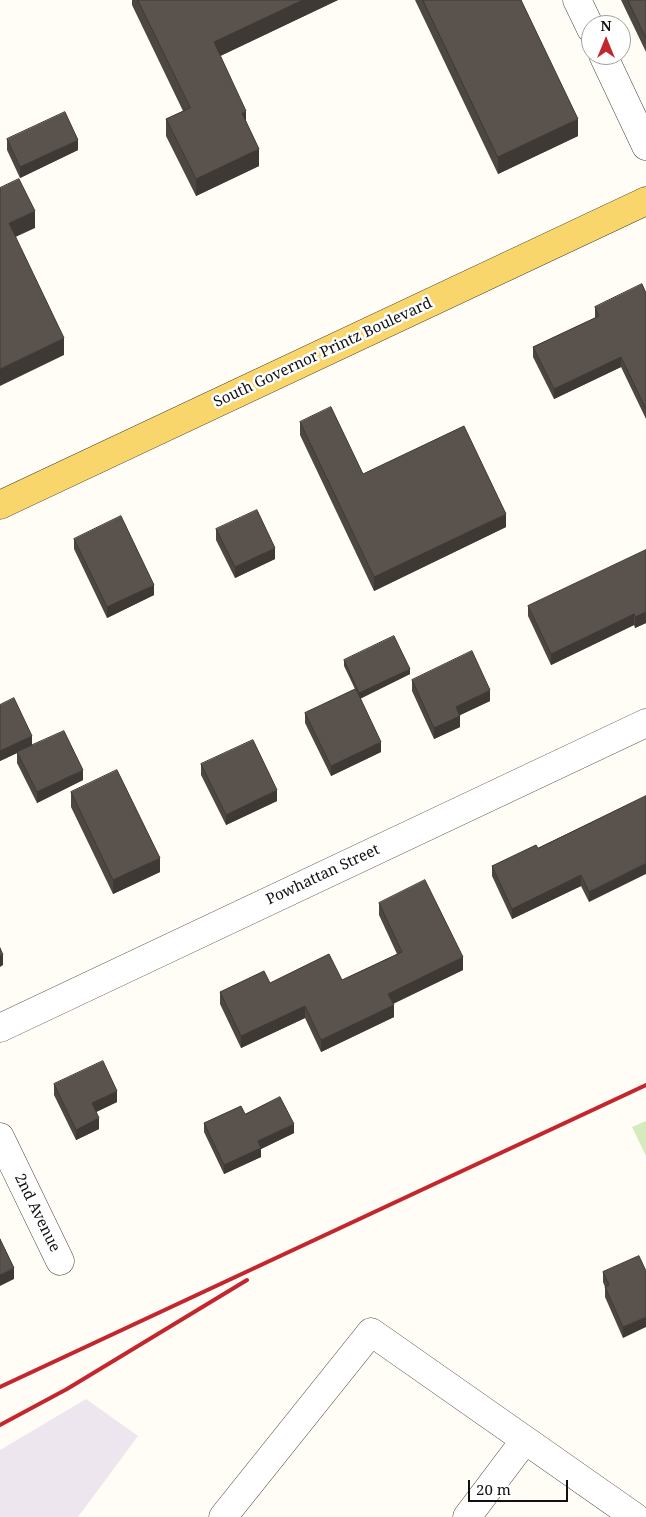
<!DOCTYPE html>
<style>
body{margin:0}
#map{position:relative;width:646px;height:1517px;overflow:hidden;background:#fffdf5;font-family:"Noto Serif",serif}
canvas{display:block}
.north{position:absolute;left:581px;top:15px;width:50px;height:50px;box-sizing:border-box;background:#fff;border:1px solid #a0a0a0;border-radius:50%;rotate:0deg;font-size:14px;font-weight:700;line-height:20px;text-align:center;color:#111}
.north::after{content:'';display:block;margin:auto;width:18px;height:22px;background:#c4262e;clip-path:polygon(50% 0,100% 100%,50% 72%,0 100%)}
.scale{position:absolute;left:468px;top:1480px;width:100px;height:22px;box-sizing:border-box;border:2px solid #111;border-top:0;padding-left:6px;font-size:15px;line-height:18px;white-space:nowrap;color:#111;-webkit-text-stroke:4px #fff;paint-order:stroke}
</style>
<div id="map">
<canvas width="646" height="1517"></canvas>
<div class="north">N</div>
<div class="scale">20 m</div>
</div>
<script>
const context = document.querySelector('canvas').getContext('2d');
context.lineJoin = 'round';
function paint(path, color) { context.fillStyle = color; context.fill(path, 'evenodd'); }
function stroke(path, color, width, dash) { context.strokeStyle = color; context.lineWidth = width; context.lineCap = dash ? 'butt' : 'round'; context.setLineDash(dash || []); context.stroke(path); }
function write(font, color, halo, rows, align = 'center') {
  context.font = font + ' "Noto Serif",serif'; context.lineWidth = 5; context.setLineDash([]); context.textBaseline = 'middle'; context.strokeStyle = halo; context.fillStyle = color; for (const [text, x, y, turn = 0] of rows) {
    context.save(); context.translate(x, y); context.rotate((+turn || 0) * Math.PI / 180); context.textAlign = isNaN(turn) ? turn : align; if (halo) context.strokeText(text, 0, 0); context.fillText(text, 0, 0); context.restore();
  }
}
paint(new Path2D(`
 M86,1399L138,1436L78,1517H0V1450Z`), '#eee6ef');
paint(new Path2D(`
 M646,1121V1156L632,1127Z`), '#d5ebbd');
const minor = new Path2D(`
 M577,0L591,29
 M603,55L646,146
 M0,1028L646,723
 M0,1137L60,1261
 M223,1517L371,1332L635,1517
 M467,1517L525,1440`);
const major = new Path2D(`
 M0,505L646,201`);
stroke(minor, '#444', 29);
stroke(major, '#222', 29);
stroke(minor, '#fff', 28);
stroke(major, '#f9d66b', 28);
stroke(new Path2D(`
 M0,1387L646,1085
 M0,1425L67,1389L247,1280`), '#c4262e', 4);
paint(new Path2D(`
 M132,0H338L220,56L246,122L259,166L196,196L166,136V119L183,111L132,5Z
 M415,0H521L578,136L498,174Z
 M621,0H646V52Z
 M7,139L78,150L20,178L7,150Z
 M646,293V419L621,367L554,399L533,357V347L595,318V307Z
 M300,422L363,474L506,527L374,591L300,435Z
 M216,529L275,559L235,578L216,540Z
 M74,539L154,595L107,618L74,549Z
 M646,550V623L635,628L634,625L551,665L528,616V606Z
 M344,660L410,674L360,699L381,752L331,776L305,723V713L355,689L344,666Z
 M412,680L490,701L460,715V727L434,739L412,691Z
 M0,705L32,745L83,780L37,803L17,763V753L0,761Z
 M201,764L277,801L226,825L201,775Z
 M71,792L160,872L113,894L71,807Z
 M646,796L589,902L581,886L512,919L492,876V866L538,848Z
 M379,903L463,970L393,1004L394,1017L321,1052L305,1018L241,1048L220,1004V992L270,983L342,980L397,954L379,915Z
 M54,1084L117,1102L96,1112L99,1129L76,1140L54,1095Z
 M245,1114L294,1133L261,1149V1157L224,1174L204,1132V1123Z
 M639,1256L623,1338L605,1297V1287L603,1282V1272Z`), '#4d4742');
paint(new Path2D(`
 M303,0H338L214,59V42Z
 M246,111V128L242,113Z
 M578,119V136L498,174V157Z
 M78,140V150L20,178V167Z
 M259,149V166L196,196V179Z
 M35,211V228L9,240V223Z
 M64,338V355L0,386V369Z
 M621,357V367L554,399V389Z
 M506,514V527L374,591V577Z
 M275,548V559L235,578V567Z
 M154,585V595L107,618V607Z
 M646,612V623L635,628V617Z
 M634,614V625L551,665V654Z
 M410,669V674L359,699V693Z
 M490,690V701L456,717V707Z
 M460,716V727L434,739V728Z
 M32,736V746L0,761V751Z
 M381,742V752L331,776V766Z
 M83,770V780L37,803V792Z
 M277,790V801L226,825V815Z
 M160,858V872L113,894V880Z
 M646,863V874L589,902V892Z
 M581,875V886L512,919V909Z
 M3,955V965L0,967V956Z
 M463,957V970L388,1006V994Z
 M394,1005V1017L321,1052V1040Z
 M305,1006V1018L241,1048V1036Z
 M117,1091V1102L92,1114V1103Z
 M99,1118V1129L76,1140V1130Z
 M294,1124V1133L261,1149V1157L224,1174V1165L258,1141Z
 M14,1268V1279L0,1286V1275Z
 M646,1317V1327L623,1338V1327Z`), '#3f3936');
const building = new Path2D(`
 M138,0H303L214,42L246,111L242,113L259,149L196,179L166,119L190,108Z
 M423,0H521L578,119L498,157Z
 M628,0H646V38Z
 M65,112L78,140L20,167L7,139Z
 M19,179L35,211L9,223L64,338L0,369V188Z
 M642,284L646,293V409L621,357L554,389L533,347L599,316L595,307Z
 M331,407L363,474L464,426L506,514L374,577L300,422Z
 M257,510L275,548L235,567L216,529Z
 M121,516L154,585L107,607L74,539Z
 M646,550V612L635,617L634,614L551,654L528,606Z
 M394,636L410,669L359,693L344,660Z
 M472,651L490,690L456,707L460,716L434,728L412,680Z
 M356,689L381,742L331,766L305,713Z
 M14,698L32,736L0,751V705Z
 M64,731L83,770L37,792L17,752Z
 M253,740L277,790L226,815L201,764Z
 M117,770L160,858L113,880L71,792Z
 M646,796V863L589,892L581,875L512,909L492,866L536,845L538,848Z
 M425,880L463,957L388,994L394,1005L321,1040L305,1006L241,1036L220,992L264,971L270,983L329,954L342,980L402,952L379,903Z
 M0,948L3,955L0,956Z
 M103,1061L117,1091L92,1103L99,1118L76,1130L54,1084Z
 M280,1097L294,1124L258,1141L261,1148L224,1165L204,1123L241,1106L245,1114Z
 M0,1239L14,1268L0,1275Z
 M639,1256L646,1271V1317L623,1327L605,1287L609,1285L603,1272Z`);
paint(building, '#5a524d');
stroke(building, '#3f3936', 1);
write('15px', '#111', '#fff', [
 ["South Governor Printz Boulevard",323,353,-25],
 ["Powhattan Street",323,875,-25],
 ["2nd Avenue",37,1213,64]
]);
</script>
